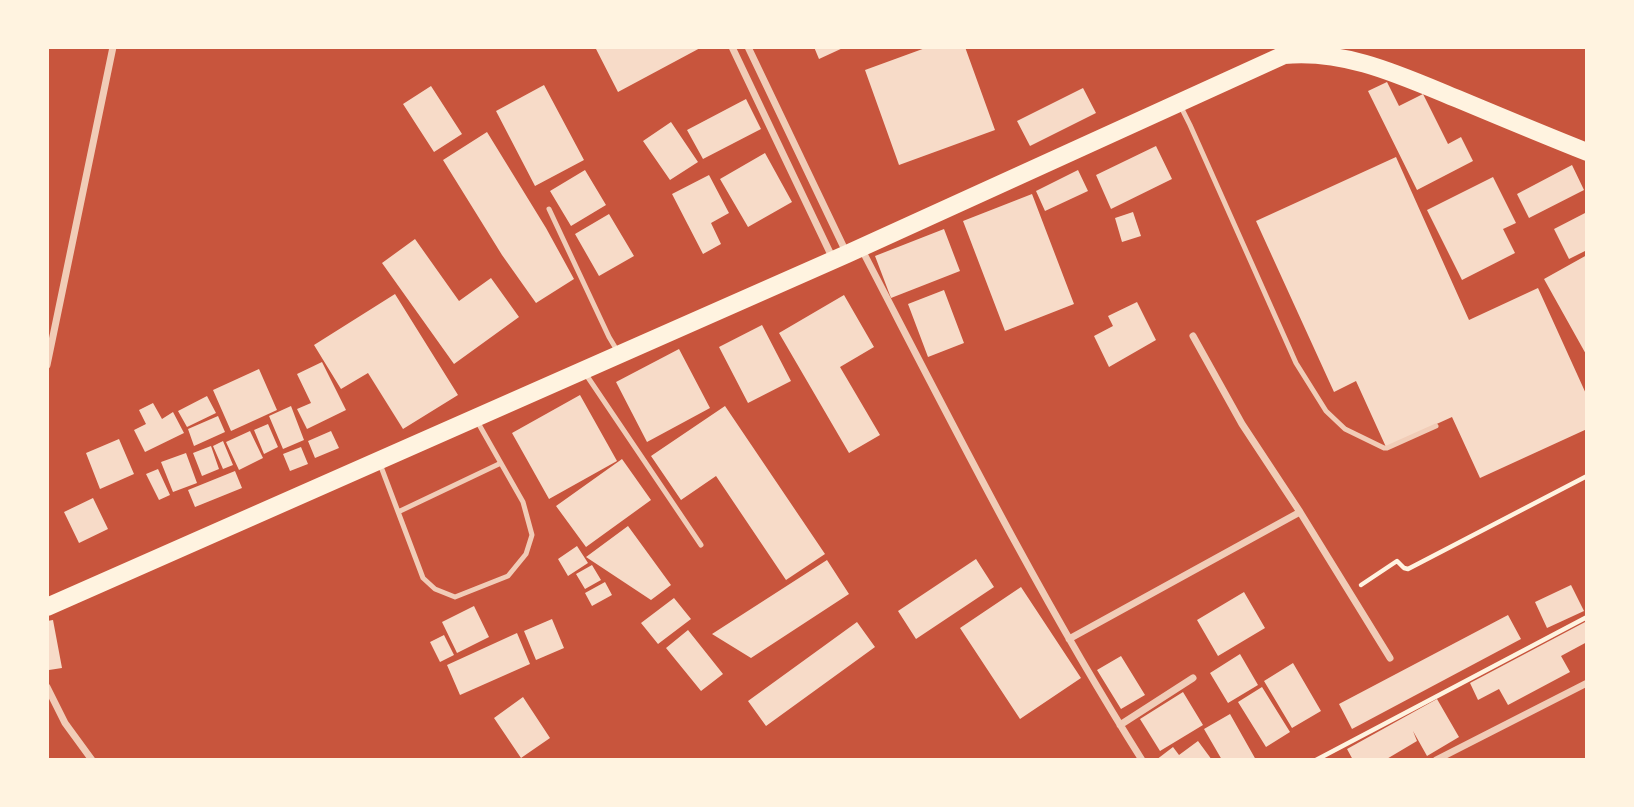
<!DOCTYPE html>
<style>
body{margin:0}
#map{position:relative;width:1634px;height:807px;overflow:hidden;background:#c8553d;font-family:Inter,sans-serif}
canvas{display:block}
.frame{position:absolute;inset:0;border:49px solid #fff3e0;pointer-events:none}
</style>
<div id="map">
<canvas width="1634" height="807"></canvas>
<div class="frame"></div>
</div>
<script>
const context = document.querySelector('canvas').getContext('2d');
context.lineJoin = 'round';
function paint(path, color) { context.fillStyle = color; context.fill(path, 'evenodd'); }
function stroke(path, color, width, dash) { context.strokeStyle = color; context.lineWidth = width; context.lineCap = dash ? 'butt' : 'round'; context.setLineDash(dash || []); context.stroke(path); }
paint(new Path2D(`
 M595,47H702L618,92Z
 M814,47H845L819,59Z
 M928,47H965L995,130L899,165L865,70Z
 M1387,82L1399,106L1423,94L1448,144L1461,137L1473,161L1417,190L1368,91Z
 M544,85L584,160L535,186L496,111Z
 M431,86L462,134L434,152L403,104Z
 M1083,88L1096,113L1030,146L1017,121Z
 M746,99L761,129L703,159L687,130Z
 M671,122L698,162L670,180L643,141Z
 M487,132L546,228L574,279L536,303L502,255L443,160Z
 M1156,146L1172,179L1111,209L1096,175Z
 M765,153L792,202L748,227L720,179Z
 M1396,157L1469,320L1538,288L1587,396V429L1480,478L1452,417L1386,447L1356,381L1334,392L1256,221Z
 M1572,165L1584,190L1529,218L1517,194Z
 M585,170L606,205L571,226L550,191Z
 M1078,170L1088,191L1045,211L1036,191Z
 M709,175L729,213L711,223L721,244L703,254L672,194Z
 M1493,177L1516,223L1503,229L1515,253L1462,280L1427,210Z
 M1032,194L1074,304L1005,331L963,221Z
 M1133,212L1141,236L1122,242L1115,218Z
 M1587,212V250L1569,259L1554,229Z
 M609,214L634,256L599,276L575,234Z
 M944,229L960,271L891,298L875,256Z
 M415,239L459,301L491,278L519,317L454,364L382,263Z
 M1587,255V356L1544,279Z
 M944,290L964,343L928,357L908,304Z
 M395,294L458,395L403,429L368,373L341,389L314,345Z
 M844,295L874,347L840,367L880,435L849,453L779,333Z
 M1137,302L1156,340L1109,367L1094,336L1113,326L1108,316Z
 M762,325L791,381L748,403L719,347Z
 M679,349L710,408L647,442L616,382Z
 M322,362L346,410L307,429L297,409L311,403L297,374Z
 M259,369L277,410L231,431L213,390Z
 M580,395L617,461L549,499L512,433Z
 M207,396L216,413L187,427L178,411Z
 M153,403L162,419L173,412L184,433L145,452L134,430L146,424L139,410Z
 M291,406L304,440L283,449L269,416Z
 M725,406L825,554L786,580L716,476L681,500L651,456Z
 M218,416L225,432L194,446L188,429Z
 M268,424L278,447L264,454L254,430Z
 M250,431L263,458L239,470L226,442Z
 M331,431L339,448L315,458L308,441Z
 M119,439L134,474L100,489L86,453Z
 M223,441L233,465L223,469L213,446Z
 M211,446L219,469L202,476L193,453Z
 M301,447L308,464L290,471L283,454Z
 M186,453L197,483L173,492L161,462Z
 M622,459L651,500L586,547L556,506Z
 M158,469L170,495L159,500L146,474Z
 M235,471L242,488L195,507L188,490Z
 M93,498L108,529L79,543L64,512Z
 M628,526L671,585L651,600L586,557Z
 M577,546L588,563L568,576L558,559Z
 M976,559L994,587L916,639L898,611Z
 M827,560L849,594L751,658L712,634Z
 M592,565L601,580L585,589L576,574Z
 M605,582L612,595L592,606L585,593Z
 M1571,585L1584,611L1547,628L1535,602Z
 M1021,587L1081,678L1020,719L960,628Z
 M1244,592L1265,628L1218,656L1197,620Z
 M674,598L691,619L658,644L641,623Z
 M474,606L489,637L457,653L442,622Z
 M1508,615L1521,639L1352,729L1339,704Z
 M552,619L564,648L536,660L524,631Z
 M53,620L62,668L49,670L47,661V621Z
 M1587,621V642L1561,656L1570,672L1508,705L1499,689L1478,700L1470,683Z
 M857,622L875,647L766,726L748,701Z
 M688,630L723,674L701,691L666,648Z
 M517,633L530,664L460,695L447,665Z
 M444,635L454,655L440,662L430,642Z
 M1240,654L1258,685L1228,703L1210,673Z
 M1121,656L1145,695L1121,709L1097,670Z
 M1293,663L1321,711L1292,728L1264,681Z
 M1262,687L1290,732L1266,747L1238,702Z
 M1183,692L1203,725L1160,751L1140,719Z
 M523,697L550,738L521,758L494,718Z
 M1437,699L1459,737L1427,756L1413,731L1417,741L1385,760H1353L1347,749Z
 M1230,714L1256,760H1222L1204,729Z
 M1198,741L1212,760H1156L1173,747L1179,755Z`), '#f7dbc8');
stroke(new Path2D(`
 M1361,585L1397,561L1404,568L1408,569L1587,476
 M1316,760L1587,617`), '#fff3e0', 4.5);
stroke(new Path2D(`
 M1180,105L1190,125L1296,363L1326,411L1345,429L1384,448H1387L1436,426
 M549,209L609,337L618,352
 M585,373L701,545
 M380,464L423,578L435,589L455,597L508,576L526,554L532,535L523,502L477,421
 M398,512L501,463`), '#f1ccb7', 5);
stroke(new Path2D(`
 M732,47L833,259
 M748,47L846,252
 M861,248C951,421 1038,595 1142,760
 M47,365L113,47
 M1300,512L1390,658
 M1069,639L1300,512L1242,424L1193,336
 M47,687L65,723L92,760
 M1120,725L1193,678
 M1436,760L1587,683`), '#f1ccb7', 7);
stroke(new Path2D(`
 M47,607L847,254L1284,55C1346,49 1402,76 1458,99C1501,117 1544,135 1587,152`), '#fff3e0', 18);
</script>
